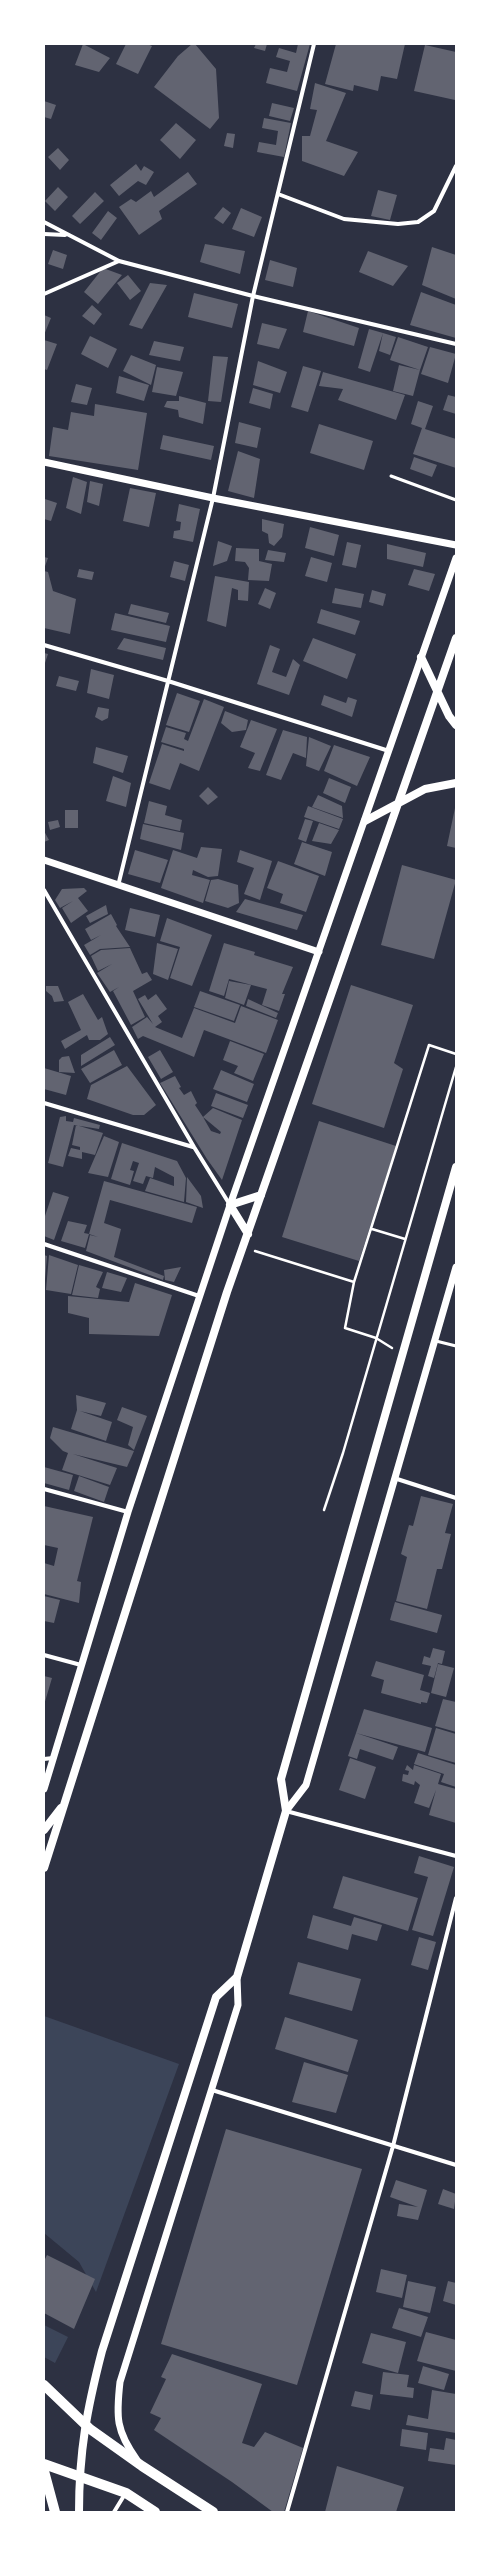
<!DOCTYPE html>
<style>
body{margin:0}
#map{position:relative;width:500px;height:2556px;overflow:hidden;background:#2d3142;font-family:"Fira Sans Condensed",sans-serif}
canvas{display:block}
.frame{position:absolute;inset:0;border:45px solid #fff;pointer-events:none}
</style>
<div id="map">
<canvas width="500" height="2556"></canvas>
<div class="frame"></div>
</div>
<script>
const context = document.querySelector('canvas').getContext('2d');
context.lineJoin = 'round';
function paint(path, color) { context.fillStyle = color; context.fill(path, 'evenodd'); }
function stroke(path, color, width, dash) { context.strokeStyle = color; context.lineWidth = width; context.lineCap = dash ? 'butt' : 'round'; context.setLineDash(dash || []); context.stroke(path); }
paint(new Path2D(`
 M44,2016L179,2064L96,2292L79,2262L44,2233Z
 M44,2325L68,2337L55,2363L44,2357Z`), '#3c4559');
paint(new Path2D(`
 M83,44L110,58L99,72L75,65Z
 M126,44H147L152,46L138,74L116,64Z
 M192,44H195L216,69L219,118L210,129L154,87L178,56Z
 M256,44H267L265,51L254,48Z
 M298,44H310L297,91L266,83L270,68L287,72L290,61L276,57L279,48L296,53Z
 M336,44H405L397,79L381,76L378,91L354,85L353,91L325,84Z
 M425,45L456,52L455,100L414,91Z
 M315,83L346,93L326,141L358,152L344,176L302,161V136H310L317,110L310,109Z
 M44,101L56,105L51,119L44,117Z
 M272,103L294,108L290,121L269,116Z
 M264,118L291,123L284,157L257,152L259,142L276,145L278,131L262,128Z
 M176,123L196,140L180,159L160,140Z
 M227,133L235,134L233,148L224,146Z
 M58,148L69,160L60,170L48,157Z
 M136,164L141,171L144,166L154,172L146,185L138,181L119,196L110,185Z
 M188,172L197,184L159,211L162,219L139,235L119,207L131,199L136,202L151,191L154,197Z
 M58,187L68,197L55,211L45,201Z
 M378,190L397,195L390,220L371,216Z
 M95,192L104,201L80,224L72,216Z
 M223,207L231,213L223,224L214,218Z
 M241,208L262,217L254,237L232,229Z
 M108,211L117,218L101,240L92,233Z
 M205,244L245,251L240,274L200,262Z
 M432,247L456,255V299L422,285Z
 M53,250L67,255L63,269L48,264Z
 M368,251L408,266L393,286L359,272Z
 M270,260L297,268L293,287L265,280Z
 M103,268L122,275L98,304L84,292Z
 M128,275L141,291L130,300L117,283Z
 M150,283L167,285L142,329L129,325Z
 M421,292L456,305V338L410,325Z
 M194,293L238,304L232,328L188,317Z
 M92,305L102,314L94,325L82,316Z
 M308,311L359,328L354,346L303,332Z
 M44,315L51,318L44,335Z
 M262,323L287,329L279,349L257,344Z
 M369,329L383,333L396,337L390,355L379,351L383,333L370,372L358,368Z
 M90,336L117,349L108,368L81,354Z
 M398,337L428,347L420,370L390,360Z
 M44,340L57,344L47,370L44,369Z
 M154,341L184,347L180,361L149,355Z
 M430,347L456,354L448,383L421,374Z
 M131,355L156,365L151,385L123,371Z
 M213,356L228,357L221,402L208,401Z
 M258,361L287,372L280,393L253,385Z
 M399,365L420,370L413,396L393,391Z
 M303,366L321,371L308,412L291,407Z
 M157,367L183,372L176,396L152,392Z
 M323,372L405,395L396,420L338,400L343,389L319,386Z
 M119,376L149,385L144,401L116,393Z
 M76,384L92,388L87,405L71,402Z
 M253,388L273,394L270,409L249,403Z
 M448,395L456,397V414L443,410Z
 M179,396L206,403L203,424L179,417L178,410L164,407L167,401H179Z
 M418,401L433,406L425,429L456,439V468L413,454L422,428L411,424Z
 M95,404L147,413L138,470L49,456L53,427L68,430L71,412L94,416Z
 M239,422L261,428L257,448L235,443Z
 M319,424L373,441L364,470L310,453Z
 M163,435L214,446L211,460L160,449Z
 M238,451L260,459L254,498L228,491Z
 M414,457L437,465L432,477L410,469Z
 M73,477L87,482L81,514L66,508Z
 M90,481L103,484L99,506L87,502Z
 M130,488L156,493L149,527L123,521Z
 M45,499L57,503L51,521L44,519Z
 M179,504L200,509L193,542L173,538L174,531L180,530L181,522L176,521Z
 M262,519L284,524L282,537L274,546L269,543L268,534L262,531Z
 M310,527L339,535L334,556L305,548Z
 M218,541L232,546L227,561L213,566Z
 M347,542L361,545L356,568L342,565Z
 M387,544L426,553L423,567L387,559Z
 M236,548L259,549V561L272,564L269,581L248,580L249,568L245,562L235,561Z
 M268,550L286,553L284,562L265,560Z
 M44,557L48,558L44,569Z
 M311,557L332,563L327,582L305,576Z
 M174,561L189,565L185,581L170,577Z
 M79,569L94,572L92,580L77,577Z
 M414,569L435,574L429,591L408,585Z
 M44,571L48,572L53,591L76,599L70,634L44,628Z
 M215,576L249,582L248,601L238,600V590L232,588L226,627L207,621Z
 M265,588L276,593L270,609L258,604Z
 M335,588L364,594L361,608L332,603Z
 M372,590L386,594L383,606L369,602Z
 M131,604L169,613L166,623L128,614Z
 M321,609L360,621L355,635L317,623Z
 M115,613L170,626L166,642L111,630Z
 M124,638L166,648L163,660L117,649Z
 M313,638L356,654L347,679L303,661Z
 M270,645L280,649L272,672L286,677L293,659L300,665L289,695L257,684Z
 M44,653L48,654L44,666Z
 M91,669L114,675L109,699L87,693Z
 M59,676L79,681L76,691L56,686Z
 M177,693L200,701L189,732L166,725Z
 M324,695L346,703L348,697L357,700L352,717L321,705Z
 M204,699L224,707L199,771L180,763L170,790L149,783L162,744L184,751V749L161,742L166,727L186,733L184,739L188,741Z
 M98,707L109,709L108,718L102,721L95,717Z
 M225,711L248,720L246,730L232,732L221,723Z
 M251,720L277,729L260,771L248,768L255,753L240,747Z
 M283,730L307,737L306,758L293,753L281,780L266,775Z
 M309,737L331,746L319,771L306,766Z
 M334,745L370,757L357,786L324,771Z
 M96,747L128,756L123,773L93,763Z
 M113,776L131,783L126,807L106,801Z
 M329,778L351,787L345,803L323,793Z
 M208,787L218,797L208,805L199,796Z
 M318,795L342,806L343,818L312,807Z
 M149,801L167,806L165,815L182,820L180,831L144,823Z
 M308,806L343,819L339,829L304,817Z
 M455,808H456V848L447,846Z
 M65,810H78V828H65Z
 M305,819L313,821L306,842L298,839Z
 M58,820L60,827L50,830L48,822Z
 M319,823L339,830L331,844L312,841Z
 M143,824L184,833L181,850L140,839Z
 M44,831L49,840L44,842Z
 M302,842L332,852L325,876L294,864Z
 M201,847L222,849L218,876L208,877L193,870L192,875L210,880L203,903L161,888L173,850L197,858Z
 M135,850L168,860L160,883L128,874Z
 M240,850L272,861L260,900L244,894L254,868L237,862Z
 M278,861L319,876L306,912L280,903L283,894L267,888Z
 M402,865L456,880L434,959L381,945Z
 M218,879L238,885L239,903L228,908L205,901L211,880Z
 M84,888L87,891L78,898L88,911L71,923L62,908L73,901L60,908L55,900L62,889Z
 M245,899L303,915L297,930L236,912Z
 M106,905L108,914L90,923L86,916Z
 M130,908L160,915L155,937L125,930Z
 M111,914L117,925L116,926L130,947L100,949L90,955L84,945L101,935L91,940L85,929Z
 M167,918L212,935L192,986L170,978L180,947L160,941Z
 M157,943L178,949L168,980L153,974Z
 M224,943L255,952L254,955L293,967L282,994H285L279,1011L262,1005L267,989L229,979L224,996L209,991Z
 M130,948L142,974L147,972L152,980L133,991L145,1017L131,1025L113,991L119,987L110,992L97,973L112,964L98,971L91,956L101,950Z
 M229,981L251,985L244,1005L225,998Z
 M351,985L413,1005L394,1063L403,1069L384,1128L312,1104Z
 M46,986H58L64,1001L54,1002L52,996L46,991Z
 M200,991L240,1005L234,1021L194,1007Z
 M83,994L98,1020L102,1017L108,1034L100,1040H89L87,1035L65,1049L61,1041L81,1030L68,1002Z
 M156,994L167,1009L158,1016L162,1022L155,1027L182,1038L194,1008L235,1023L241,1006L278,1020L266,1053L204,1030L194,1057L143,1036L138,1039L132,1027L147,1017L153,1024L138,999L145,995L148,1000Z
 M248,999L278,1013L276,1018L246,1006Z
 M110,1037L115,1045L81,1066V1055Z
 M230,1041L264,1054L253,1081L234,1073L238,1066L223,1060Z
 M114,1050L122,1065L90,1083L81,1069Z
 M160,1050L173,1072L161,1079L148,1057Z
 M69,1056L75,1073L59,1072V1060L62,1057Z
 M127,1066L156,1105L144,1115H133L87,1099L91,1085Z
 M44,1068L71,1076L66,1095L44,1089Z
 M221,1070L254,1084L247,1102L213,1089Z
 M175,1076L181,1087L179,1088L184,1095L191,1091L197,1103L195,1105L203,1117L213,1108L242,1120L222,1180L207,1159L160,1083ZM203,1117L221,1132L220,1134L211,1131Z
 M216,1093L248,1105L243,1118L211,1106Z
 M66,1116V1121L73,1122L74,1118L100,1125L99,1129L74,1125L63,1167L48,1163L60,1117Z
 M319,1121L396,1146L359,1261L282,1237Z
 M76,1125L103,1133L95,1155L82,1152V1159L68,1156L71,1148L80,1150V1147L72,1145Z
 M104,1136L119,1142L108,1177L88,1173Z
 M122,1143L177,1161L186,1178L184,1202L145,1191L150,1178L174,1186V1177L155,1167L153,1178L146,1176L143,1184L133,1181L139,1163L133,1161L130,1170L134,1171L130,1185L111,1179Z
 M187,1177L201,1196L203,1208L186,1202Z
 M104,1181L197,1207L192,1223L110,1200L104,1223L121,1229L114,1257L164,1276L163,1280L86,1251L90,1235L98,1237L89,1234Z
 M53,1192L69,1197L54,1240L44,1236V1219Z
 M68,1221L87,1225L84,1233L89,1234L85,1248L61,1241Z
 M44,1255L47,1256L45,1280H44Z
 M49,1255L78,1265L71,1294L46,1290Z
 M79,1265L103,1272L96,1287L100,1289L98,1298L72,1295Z
 M181,1267L174,1282L165,1280L164,1270Z
 M107,1272L127,1278L121,1292L102,1288Z
 M135,1283L172,1295L159,1336L89,1334V1318L68,1313V1296L129,1302Z
 M76,1395L106,1403L101,1416L80,1411L112,1422L106,1441L71,1429L77,1410Z
 M122,1407L147,1416L134,1450L128,1445L133,1427L117,1420Z
 M53,1427L134,1451L127,1467L73,1454L117,1468L110,1485L62,1470L68,1453L63,1451L50,1438Z
 M44,1467L73,1475L69,1490L44,1483Z
 M79,1476L109,1487L104,1502L74,1491Z
 M421,1496L453,1504L445,1533L451,1534L442,1569H437L427,1609L396,1601L407,1557L401,1554L409,1525L413,1526Z
 M44,1506L93,1517L77,1581L81,1582L79,1603L44,1594V1563L54,1566L58,1548L44,1545Z
 M44,1596L60,1600L54,1623L44,1621Z
 M395,1602L442,1615L437,1633L390,1620Z
 M433,1648L445,1651L442,1664L438,1663L434,1678L428,1676L431,1666L422,1664L424,1656L430,1658Z
 M376,1661L424,1675L420,1690L430,1693L427,1703L421,1702V1704L381,1693L384,1680L371,1676Z
 M438,1664L454,1668L446,1697L431,1693Z
 M44,1676L52,1678L44,1705Z
 M443,1699L456,1702V1732L435,1726Z
 M364,1709L432,1728L425,1752L356,1733Z
 M436,1728L456,1734V1763L428,1755Z
 M356,1733L398,1747L393,1760L360,1749L357,1759L348,1756Z
 M418,1753L456,1765V1787L441,1782L444,1774L414,1764Z
 M350,1758L376,1767L365,1799L339,1790Z
 M407,1765L413,1770L414,1765L441,1774L438,1784L456,1789V1823L429,1815L436,1790L429,1808L414,1803L420,1785L415,1781L414,1785L402,1781L403,1774L408,1775L409,1771L405,1770Z
 M419,1856L454,1867L433,1936L412,1930L428,1877L414,1873Z
 M343,1876L418,1898L408,1931L333,1908Z
 M313,1915L351,1926L354,1917L382,1925L377,1941L352,1934L348,1950L307,1938Z
 M419,1937L436,1942L428,1970L411,1965Z
 M298,1962L361,1979L352,2011L289,1994Z
 M285,2017L358,2040L348,2072L275,2049Z
 M304,2062L348,2075L336,2113L292,2102Z
 M226,2129L362,2169L297,2385L161,2344Z
 M396,2180L427,2190L418,2220L397,2216L399,2204L418,2207L390,2197Z
 M443,2189L456,2194L454,2209L438,2204Z
 M47,2255L95,2279L74,2329L44,2313V2261Z
 M381,2269L407,2275L402,2298L376,2292Z
 M408,2281L436,2287L430,2313L403,2307Z
 M448,2281L456,2283V2305L443,2301Z
 M399,2308L428,2317L421,2337L392,2328Z
 M426,2332L456,2340V2371L417,2361Z
 M371,2333L406,2342L398,2373L362,2363Z
 M172,2354L262,2384L242,2443L254,2447L265,2432L303,2448L284,2512H273L232,2482L154,2430L161,2418L150,2413L166,2379L161,2377Z
 M423,2366L449,2374L444,2390L418,2383Z
 M383,2372L409,2375L407,2387L414,2388L413,2398L380,2394Z
 M432,2390L456,2394V2433L406,2425L408,2415L428,2419Z
 M355,2391L373,2395L370,2410L351,2406Z
 M402,2429L428,2433L426,2450L400,2446Z
 M446,2438L456,2440V2465L428,2461L430,2448L444,2450Z
 M337,2466L404,2487L396,2512H325Z`), '#626471');
stroke(new Path2D(`
 M372,1229L405,1239
 M255,1251L354,1282L429,1045L456,1054
 M354,1282L345,1328L376,1338L392,1348
 M324,1510L343,1453L456,1067`), '#fff', 2.5);
stroke(new Path2D(`
 M391,476L456,500
 M436,1341L456,1346`), '#fff', 3);
stroke(new Path2D(`
 M278,194L344,219L398,224L418,222L434,211L456,166
 M44,222L119,261L253,296L456,344
 M44,234L65,235
 M44,294L119,261
 M44,645L168,681L389,751
 M118,886L213,498L253,296L314,44
 M44,890L194,1147L230,1205
 M44,1103L193,1147
 M44,1244L199,1296
 M394,1478L456,1498
 M44,1489L128,1512
 M44,1655L81,1665
 M44,1759L53,1758
 M286,1811L456,1856
 M212,2090L456,2165
 M114,2512L125,2494
 M287,2512L393,2146L456,1898`), '#fff', 4);
stroke(new Path2D(`
 M44,462L213,498L456,545
 M44,860L319,952
 M44,1789L128,1512L230,1205L456,558
 M286,1811L306,1785L456,1267
 M137,2460C116,2431 116,2417 120,2382L238,2005L237,1977`), '#fff', 7);
stroke(new Path2D(`
 M421,657L449,716L456,725
 M365,821L425,789L456,783
 M248,1234L230,1205L261,1195
 M44,1830L61,1808
 M44,1868L227,1292L456,638
 M79,2512C79,2451 87,2409 102,2351L216,1997L237,1977L286,1811L281,1779L456,1167`), '#fff', 8);
stroke(new Path2D(`
 M44,2385L90,2429L142,2466L213,2512
 M44,2464L126,2493L155,2512
 M44,2471L55,2512`), '#fff', 10);
</script>
